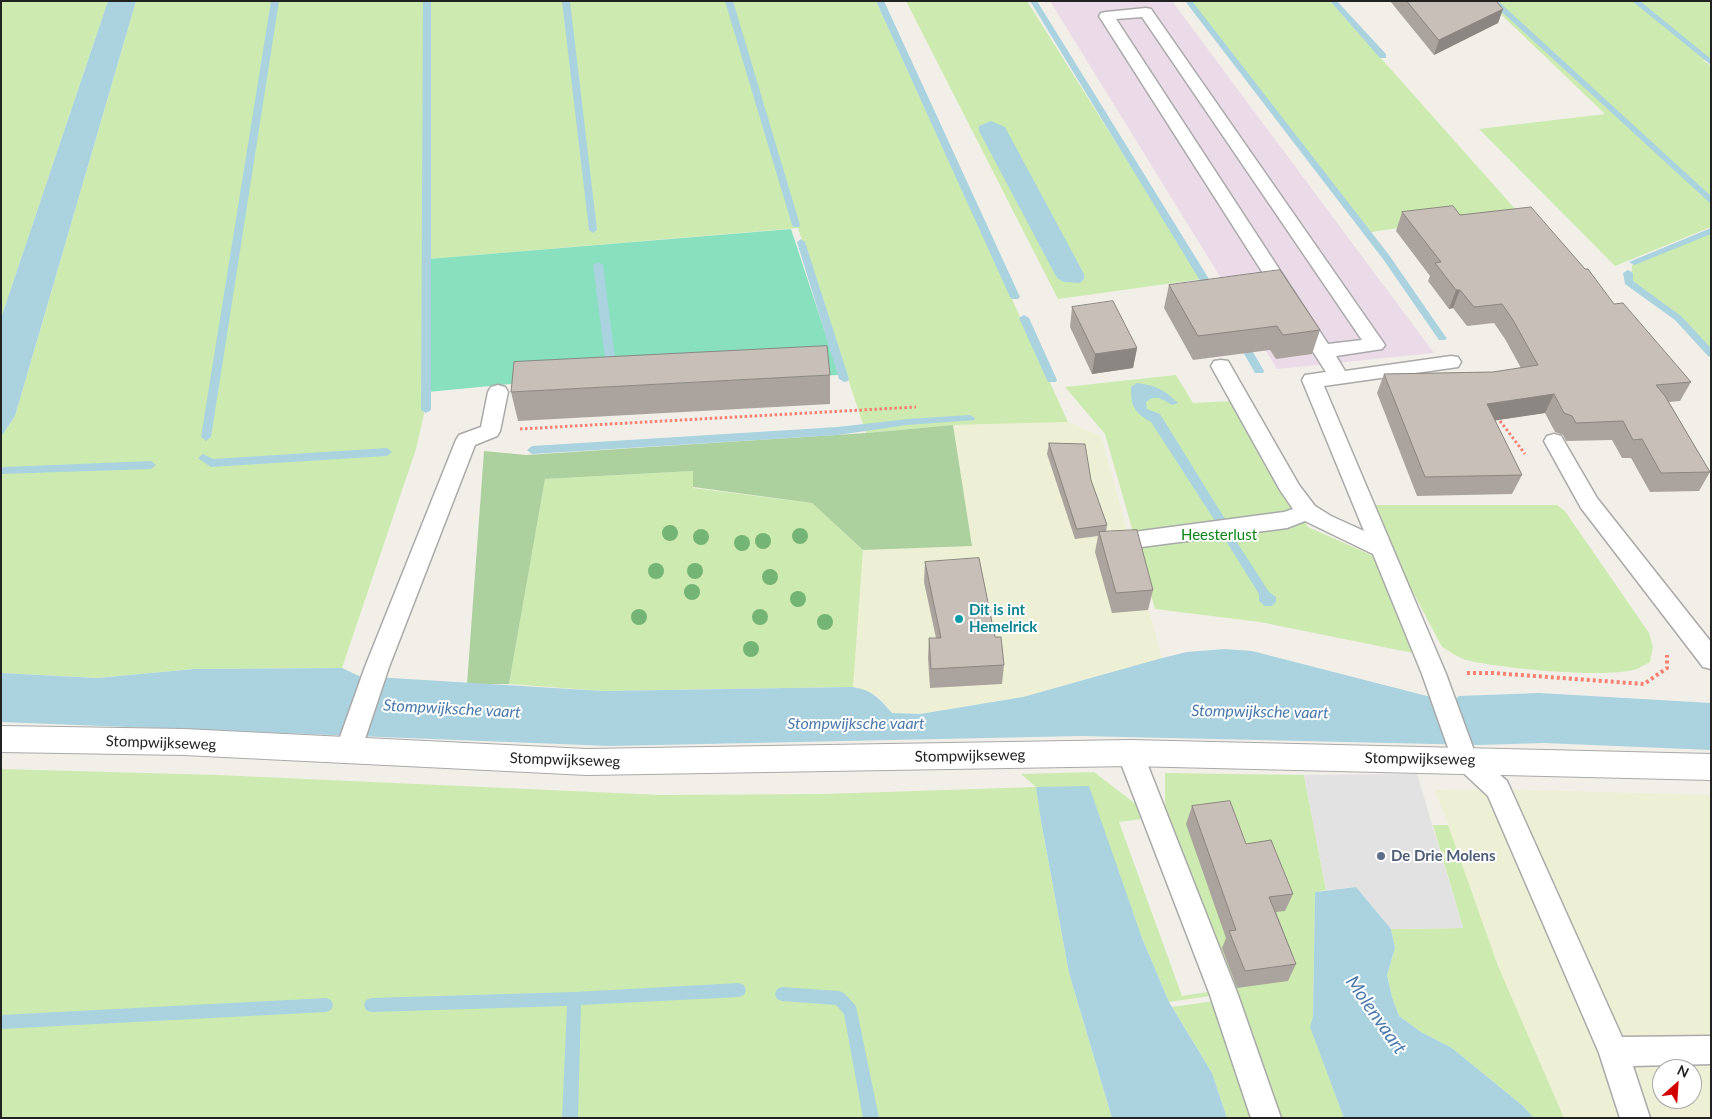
<!DOCTYPE html>
<style>
body{margin:0}
#map{position:relative;width:1712px;height:1119px;overflow:hidden;background:#f2efe9;font-family:Lato,sans-serif}
canvas{display:block}
.frame{position:absolute;inset:0;border:2px solid #222;pointer-events:none}
.north{position:absolute;left:1652px;top:1059px;width:50px;height:50px;box-sizing:border-box;background:#fff;border:1px solid #a7a7a7;border-radius:50%;rotate:26deg;font-size:14px;font-weight:700;line-height:20px;text-align:center;color:#222}
.north::after{content:'';display:block;margin:auto;width:18px;height:22px;background:#d40000;clip-path:polygon(50% 0,100% 100%,50% 72%,0 100%)}
</style>
<div id="map">
<canvas width="1712" height="1119"></canvas>
<div class="frame"></div>
<div class="north">N</div>
</div>
<script>
const context = document.querySelector('canvas').getContext('2d');
context.lineJoin = 'round';
function paint(path, color) { context.fillStyle = color; context.fill(path, 'evenodd'); }
function stroke(path, color, width, dash) { context.strokeStyle = color; context.lineWidth = width; context.lineCap = dash ? 'butt' : 'round'; context.setLineDash(dash || []); context.stroke(path); }
function write(font, color, halo, rows, align = 'center') {
  context.font = font + ' Lato,sans-serif'; context.lineWidth = 4; context.setLineDash([]); context.textBaseline = 'middle'; context.strokeStyle = halo; context.fillStyle = color; for (const [text, x, y, turn = 0] of rows) {
    context.save(); context.translate(x, y); context.rotate((+turn || 0) * Math.PI / 180); context.textAlign = isNaN(turn) ? turn : align; if (halo) context.strokeText(text, 0, 0); context.fillText(text, 0, 0); context.restore();
  }
}
paint(new Path2D(`
 M1050,1H1172L1434,353L1277,369Z`), '#ebdbe8');
paint(new Path2D(`
 M1068,422L1101,436L1162,658L1023,697L920,714L892,713L878,696L853,687L863,550L972,546L953,425Z
 M1498,789L1711,795V1118H1564L1498,966L1435,790ZM1662,1069H1692V1099H1662Z`), '#eef0d5');
paint(new Path2D(`
 M1,1H108L1,318Z
 M136,1H429L424,414L416,449L342,668L194,669L97,678L1,673V437L15,416Z
 M430,1H876L1068,422L953,425L866,433L798,228L428,259Z
 M906,1H1027L1202,279L1058,299Z
 M1189,1H1330L1517,211L1371,232Z
 M1487,1H1711V59L1703,60L1711,66V227L1615,266L1479,129L1605,114Z
 M1711,233V351L1680,318L1631,282L1632,265Z
 M1176,375L1193,403L1233,401L1308,527L1378,558L1418,654L1260,622L1155,609L1105,434L1065,387Z
 M693,471V488L812,503L863,550L853,687L603,691L509,684L545,479Z
 M1373,505H1557L1565,511L1649,633L1653,647L1650,662C1646,664 1641,667 1637,669C1607,679 1497,668 1466,660C1457,657 1449,651 1442,647L1377,524Z
 M1,769L218,775L661,795L824,794L1036,787L1021,774L1094,772L1137,805L1149,818L1119,822L1182,996L1214,991L1216,995L1169,1002L1142,938L1037,787L1041,821L1069,973L1112,1118H1Z
 M1165,773L1304,775L1326,890L1315,892L1313,1018L1311,1028L1344,1118H1276L1203,908L1165,807Z
 M1433,825H1448L1498,966L1564,1118H1534L1523,1106L1452,1048L1421,1032L1399,1016L1392,997L1387,975L1395,948L1391,929L1463,928Z
 M1214,1001L1253,1118H1227L1212,1073L1172,1007Z`), '#cdebb0');
paint(new Path2D(`
 M953,425L972,546L863,550L812,503L693,487V471L545,479L509,684H467L484,451L526,455L866,433Z`), '#add19e');
paint(new Path2D(`
 M791,229L839,375L522,390L521,383L428,392V259Z`), '#88e0be');
paint(new Path2D(`
 M1417,774L1463,928L1391,929L1356,887L1326,890L1304,775Z`), '#e2e2e2');
paint(new Path2D(`
 M108,1H136L15,416L1,437V318Z
 M991,121L1005,127L1084,274V279L1080,283L1064,282L1057,278L979,131V126Z
 M1137,383C1155,385 1165,390 1178,403L1172,405C1162,399 1155,394 1146,402L1147,409L1160,414L1225,519L1215,521L1151,422C1134,412 1131,407 1131,387Z
 M1223,536H1233L1269,592L1276,597V602L1272,606H1265L1259,601V594Z
 M1224,649L1252,651L1427,696L1454,700L1459,696L1539,693L1711,703V750L1544,743L1479,745L1081,736L610,746L1,722V673L97,678L194,669L342,668L359,676L603,691L853,687C872,690 880,699 892,713L920,714L1023,697L1162,658L1187,652Z
 M1089,786L1142,938L1169,1002L1212,1073L1227,1118H1112L1069,973L1041,821L1036,787Z
 M1356,887L1391,929L1395,948L1387,975L1392,997L1399,1016L1421,1032L1452,1048L1523,1106L1534,1118H1344L1310,1027L1313,1017L1315,892Z`), '#aad3df');
paint(new Path2D(`
 M271,1H279L211,437L206,441L201,437Z
 M423,1H431V410L426,413L421,410Z
 M562,1H570L597,230L593,233L589,230Z
 M725,1H733L800,225L799,227H793L792,225Z
 M876,1H884L1020,297L1018,299H1012L1010,297Z
 M1030,1H1037L1217,292L1215,294H1209L1207,292Z
 M1185,1H1192L1389,255L1445,336L1447,338L1445,340H1439L1383,259Z
 M1330,1H1337L1386,54V58H1380Z
 M1490,1H1498L1711,196V204Z
 M1632,1H1640L1711,59V65Z
 M1711,228V234L1637,264L1634,265L1629,262Z
 M801,239L805,242L849,379L848,381L844,382L839,379L797,242Z
 M598,262L603,265L615,358L610,361L605,358L593,265Z
 M1628,270L1633,273V281L1681,316L1711,348V357L1708,356L1675,320L1625,284L1623,273Z
 M1024,315L1029,318L1057,380L1056,382H1048L1047,380L1019,318Z
 M1241,337L1246,340L1264,371L1263,373H1255L1254,371L1236,340Z
 M970,415L975,418L974,420L907,425L838,435L532,454L527,450L532,446L838,427L907,419Z
 M387,448L392,452L387,456L211,467L198,458L203,454L213,459Z
 M151,461L156,465L151,469L1,474V468L4,467Z
 M739,983L744,985L746,990L744,995L739,997L581,1005L578,1118H562L567,1006L371,1012L366,1010L364,1005L366,1000L371,998L574,992Z
 M782,987L839,991L844,993L856,1006L879,1118H863L844,1014L836,1005L782,1001L777,999L775,994L777,989Z
 M326,998L331,1000L333,1005L331,1010L326,1012L1,1029V1015Z`), '#aad3df');
const service = new Path2D(`
 M1146,8L1151,9L1385,345L1382,349L1336,356L1345,371L1451,356L1458,357L1461,362L1458,367L1451,368L1324,386L1446,674L1475,753L1507,781L1622,1037L1711,1036V1064L1633,1066L1650,1118H1620L1599,1053L1488,796L1456,766L1452,759L1422,674L1373,554L1305,521L1287,528L1126,549L1118,547L1115,541L1118,535L1126,533L1284,512L1293,509L1280,490L1211,366L1214,361L1221,360L1228,361L1299,485L1315,506L1331,516L1364,531L1302,380L1305,375L1326,372L1099,16L1101,13L1106,12ZM1142,17L1362,340L1328,344L1116,19Z
 M498,385L505,387L508,392L500,431L497,436L475,445L389,667L361,751L357,758L348,762L339,758L335,751L365,667L456,440L459,435L481,427L488,392L491,387Z
 M1554,434L1561,436L1597,498L1711,642V669L1703,667L1581,508L1544,441L1547,436Z
 M1130,742L1139,746L1143,753L1238,995L1281,1118H1251L1210,995L1117,753L1121,746Z`);
const tertiary = new Path2D(`
 M1,726L184,729L587,749L1130,740L1711,754V780L1130,766L587,775L184,755L1,752Z`);
stroke(service, '#a9a9a9', 3);
stroke(tertiary, '#a9a9a9', 2);
stroke(new Path2D(`
 M1497,417L1525,454
 M520,429L916,407`), '#fa8072', 3, [2.5, 2.5]);
stroke(new Path2D(`
 M1467,673H1493L1644,684L1667,668V655`), '#fa8072', 4, [3, 3]);
paint(service, '#fff');
paint(tertiary, '#fff');
context.fillStyle = '#74b475';
for (const [x, y] of [
 [670,533],
 [800,536],
 [701,537],
 [763,541],
 [742,543],
 [656,571],
 [695,571],
 [770,577],
 [692,592],
 [798,599],
 [639,617],
 [760,617],
 [825,622],
 [751,649]
]) { context.beginPath(); context.arc(x, y, 8, 0, 2 * Math.PI); context.fill(); }
paint(new Path2D(`
 M1390,1H1496L1503,9L1498,23L1434,55Z
 M1402,212L1460,215L1614,304L1691,382L1680,401L1669,402L1710,472L1699,491L1650,492L1631,458H1622L1612,440L1566,441L1563,435L1555,432L1545,413L1495,420L1522,475L1512,494L1417,496L1377,393L1384,374L1493,372L1521,368L1505,339L1494,323L1467,326L1453,308L1449,309L1428,281L1430,276L1396,231Z
 M1169,285L1320,330L1312,354L1276,359L1270,350L1193,360L1164,308Z
 M1072,307L1137,348L1133,368L1092,374L1070,327Z
 M830,375V404L518,421L511,392Z
 M1049,443L1091,480L1107,525L1106,532L1153,590L1148,610L1112,613L1095,552L1098,536L1075,539L1047,454Z
 M925,562L995,637L1004,665L1002,684L930,688L928,658L929,638H936L924,582Z
 M1192,806L1246,844L1293,894L1285,911L1276,912L1296,964L1288,981L1237,988L1222,948L1226,938L1186,824Z`), '#aba49e');
paint(new Path2D(`
 M1503,9L1498,23L1434,55L1439,40Z
 M1456,290H1460L1453,308L1449,309Z
 M1137,348L1133,368L1092,374L1095,354Z
 M1554,394L1545,413L1479,423L1487,404Z`), '#8b8681');
const building = new Path2D(`
 M1407,1H1496L1503,9L1439,40Z
 M1453,206L1460,215L1531,207L1585,269H1588L1614,304L1623,303L1691,382L1656,385L1665,396L1710,472L1661,473L1642,439L1633,440L1623,421L1576,423L1572,416L1564,413L1554,394L1487,404L1522,475L1425,477L1384,374L1493,372L1538,365L1513,320L1502,304L1474,307L1460,290H1456L1435,263L1441,262L1402,212Z
 M1280,270L1320,330L1283,335L1277,326L1198,336L1169,285Z
 M1113,301L1137,348L1095,354L1072,307Z
 M827,346L830,375L511,392L514,362Z
 M1049,443L1085,444L1091,480L1107,525L1077,529Z
 M1137,530L1153,590L1116,593L1099,532Z
 M979,558L995,637H1001L1004,665L931,669L929,638H941L925,562Z
 M1230,801L1246,844L1271,840L1293,894L1269,897L1296,964L1245,971L1229,931L1236,930L1192,806Z`);
paint(building, '#c7bfb8');
stroke(building, '#8b8681', 1);
for (const [x, y, r, color] of [
 [959,619,5,"#0f9aa8"],
 [1381,856,5,"#5c6f8a"]
]) { const dot = new Path2D(); dot.arc(x, y, r, 0, 2 * Math.PI); context.fillStyle = color; context.fill(dot); stroke(dot, '#fff', 2); }
write('15px', '#0c8416', '#fff', [
 ["Heesterlust",1219,535]
]);
write('bold 15px', '#0d838f', '#fff', [
 ["Dit is int",969,610],
 ["Hemelrick",969,627]
], 'left');
write('15px', '#222', '#fff', [
 ["Stompwijkseweg",161,743,2],
 ["Stompwijkseweg",970,756,-1],
 ["Stompwijkseweg",1420,759,1],
 ["Stompwijkseweg",565,760,2]
]);
write('bold 15px', '#4e5e75', '#fff', [
 ["De Drie Molens",1391,856]
], 'left');
write('italic 16px', '#4a7aab', '#fff', [
 ["Stompwijksche vaart",452,709,3],
 ["Stompwijksche vaart",1260,712,1],
 ["Stompwijksche vaart",856,724]
]);
write('italic 19px', '#4a7aab', '#fff', [
 ["Molenvaart",1376,1015,55]
]);
</script>
